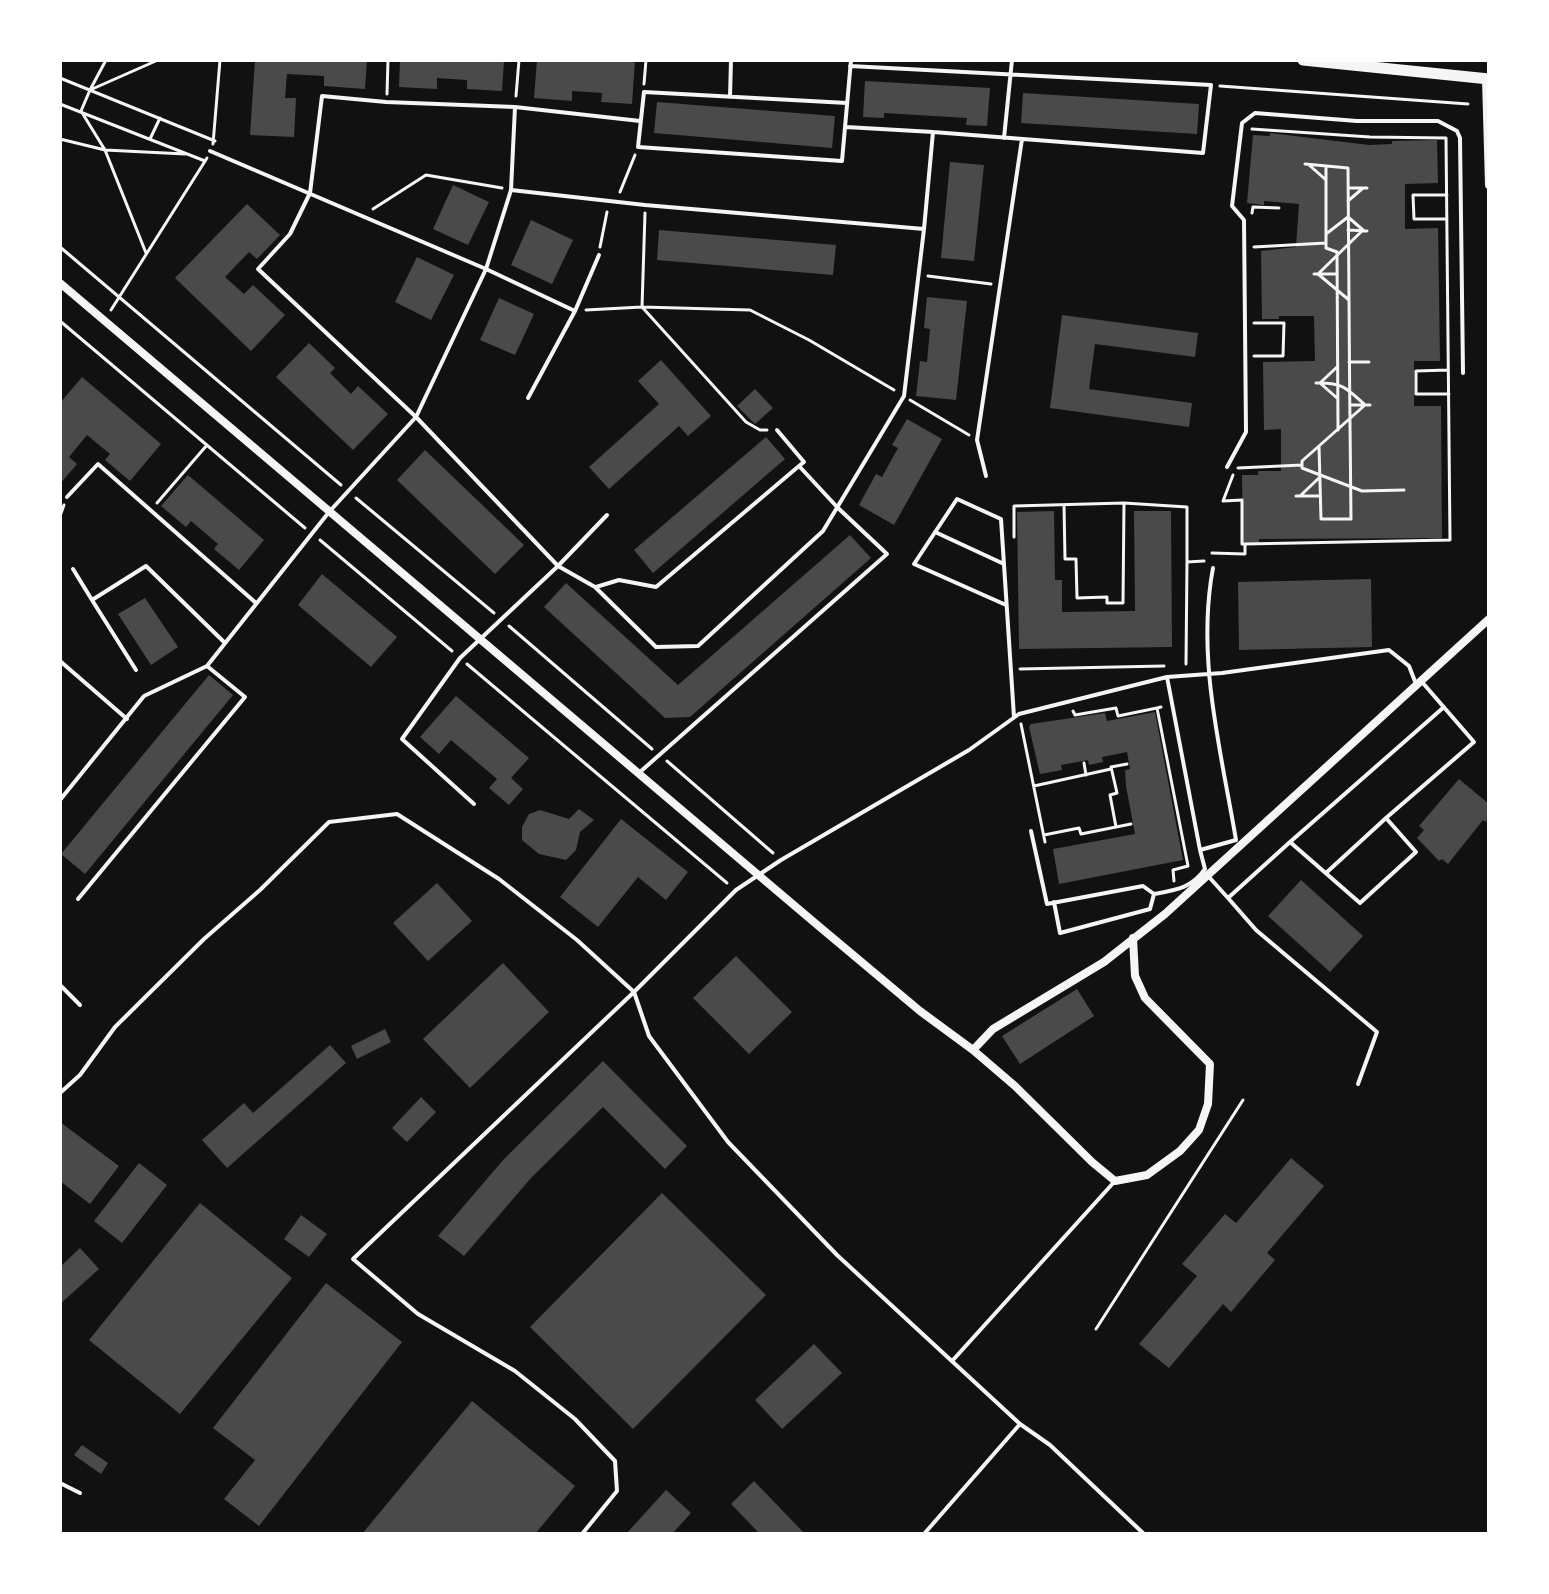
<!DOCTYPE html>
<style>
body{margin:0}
#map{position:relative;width:1549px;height:1594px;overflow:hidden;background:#111;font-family:Lato,sans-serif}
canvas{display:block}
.frame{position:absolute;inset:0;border:62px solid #fff;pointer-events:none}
</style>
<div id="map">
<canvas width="1549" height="1594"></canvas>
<div class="frame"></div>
</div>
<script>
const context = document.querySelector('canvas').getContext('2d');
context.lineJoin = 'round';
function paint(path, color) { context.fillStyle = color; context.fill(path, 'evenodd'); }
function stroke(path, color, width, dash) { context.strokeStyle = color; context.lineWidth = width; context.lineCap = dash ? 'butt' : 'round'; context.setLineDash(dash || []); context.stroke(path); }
paint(new Path2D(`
 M255,60H367L365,89L324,86V76L287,74L285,98H296L294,137L250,135Z
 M400,60H504L502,91L467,89V80L437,78V89L399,87Z
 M537,60H635L632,104L601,102L602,93L572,91V101L534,98Z
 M865,81L990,88L987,126L966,125L967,118L884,113V118L863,117Z
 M1023,93L1199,104L1197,134L1021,123Z
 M657,102L835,116L832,148L654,133Z
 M1270,133L1369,145L1392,144V141L1437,140L1438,183L1405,184V229L1438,228L1440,361H1414V406H1441L1442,538L1259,539V543L1243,544L1242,475H1258V471H1281V429L1264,430L1263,362L1315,361L1314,316H1279V319H1262L1261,251L1296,247L1299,204L1264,201V205L1247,203L1253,135L1270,136Z
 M950,162L984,165L974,261L941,258Z
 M453,185L489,202L468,245L433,229Z
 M247,204L280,235L257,259L249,252L225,277L244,294L253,285L285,315L251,351L175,278Z
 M531,220L573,240L552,284L511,265Z
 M659,230L836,245L833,275L657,260Z
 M417,257L454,275L431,320L395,302Z
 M927,297L967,301L956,400L916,396L920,361L927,362L930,329L924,328Z
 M499,298L534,314L515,355L480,340Z
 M1062,315L1198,333L1195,357L1095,344L1089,389L1192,403L1189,427L1050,408Z
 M309,343L335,368L330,373L351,394L358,386L388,414L353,450L276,377Z
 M661,360L711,416L688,436L679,426L609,489L589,467L659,404L638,381Z
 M82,377L161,444L130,481L105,460L110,454L87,435L69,457L77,464L60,484V403Z
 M755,389L773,408L755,424L737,406Z
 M907,419L942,439L894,525L859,505L876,474L882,477L898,448L892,445Z
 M766,437L785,459L653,573L634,550Z
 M425,450L524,545L495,574L397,480Z
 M188,475L264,540L239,570L214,549L218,544L191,521L186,527L161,506Z
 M1054,511L1055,580H1062V612L1135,611L1134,511H1171L1172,647L1019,649L1017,512Z
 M850,535L871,558L690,717L665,718L544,607L566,583L678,685Z
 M322,574L397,637L371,667L298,605Z
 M1371,579L1372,647L1239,650L1238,582Z
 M145,598L178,647L151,665L118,614Z
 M209,675L233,695L85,874L61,854Z
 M456,696L529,758L511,778L523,789L509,805L489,788L497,779L451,740L439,754L420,737Z
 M1155,712L1183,860L1059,884L1053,849L1135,834L1126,786L1125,770L1130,769L1127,752L1102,757L1103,762L1089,765L1088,760L1061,765L1062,770L1040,774L1029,727L1031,724L1105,713L1107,721Z
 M1459,779L1489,804V818L1485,822L1483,820L1448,864L1442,859L1439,861L1417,838L1424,830L1419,826Z
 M579,809L594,820L580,832L576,850L566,860L539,854L522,840V827L529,814L540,810L569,819Z
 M621,819L688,872L666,900L638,877L598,927L560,897Z
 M1301,880L1363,936L1330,972L1268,916Z
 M437,883L472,921L428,961L393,923Z
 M736,956L792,1012L749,1054L693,998Z
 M503,963L549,1012L470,1088L423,1039Z
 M1077,989L1094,1016L1020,1064L1002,1036Z
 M385,1029L391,1042L357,1059L351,1046Z
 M330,1045L346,1063L227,1168L202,1140L244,1103L253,1113Z
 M603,1061L687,1146L665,1169L603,1107L531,1178L464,1256L438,1236L504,1159Z
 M421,1097L436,1112L407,1142L392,1128Z
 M60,1122L119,1166L90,1204L60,1181Z
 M1291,1158L1324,1186L1267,1253L1275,1260L1231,1312L1223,1304L1169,1368L1139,1344L1197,1276L1182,1264L1225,1214L1236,1223Z
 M139,1163L167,1185L122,1243L94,1221Z
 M662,1193L766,1295L633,1429L530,1327Z
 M200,1203L292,1278L180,1414L89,1340Z
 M301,1215L327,1234L309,1257L284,1239Z
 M80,1248L99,1269L60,1304V1267Z
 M326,1283L402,1342L259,1526L224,1499L255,1460L213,1428Z
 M814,1344L842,1373L782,1429L755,1400Z
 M472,1401L575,1486L535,1534H362Z
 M82,1445L108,1463L101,1474L74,1455Z
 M754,1481L805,1534H760L731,1504Z
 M666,1490L691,1513L672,1534H626Z`), '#4a4a4a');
stroke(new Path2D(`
 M60,78L215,141
 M644,84L646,60
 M1220,86L1468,104
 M90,90L106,60
 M387,94L388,60
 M516,96L519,60
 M60,104L205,161
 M60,139L105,150L185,154
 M150,139L160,118
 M213,144L220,60
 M1305,164L1348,168C1348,285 1350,402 1351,519H1321L1319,446L1365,405C1347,388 1342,382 1316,383
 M1308,164L1326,180
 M1326,166V248L1337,252L1338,430
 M1348,188H1367
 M620,192L635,155
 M1447,195H1413L1414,219H1447
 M1348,201L1363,188
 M373,209L426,175L502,188
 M645,213L642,307L746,422L760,430H767
 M1252,213L1253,207L1279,208
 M1348,230L1367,231
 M1326,234L1348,217L1363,230L1318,274L1349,300
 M60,247L341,485
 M600,247L607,212
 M1254,247L1326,243
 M146,253L105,150L81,111L90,90L158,60
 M1314,274H1337
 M928,276L991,284
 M111,310L207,158
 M586,310L642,307L750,310L809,340L894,390
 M60,321L305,528
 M1254,323H1284L1283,356H1254
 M1349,362H1369
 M1337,367L1320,383L1337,398
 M1448,370L1416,371V394H1449
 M910,400L969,435
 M1350,405H1370
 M1319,446L1302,461V468L1362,491L1404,490
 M1238,468L1302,465
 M1233,475L1223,501L1242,500V544H1245
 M1296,496H1320
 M1300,496L1320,477
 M356,498L494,613
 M157,503L207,445
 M1064,505L1065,559H1076L1077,598L1107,597V603H1123L1124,503
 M60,516L64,505
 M1014,537V506L1124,503L1187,507V562L1204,561
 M320,540L452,651
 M1212,553L1245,554V544L1450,540L1446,138L1370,137L1252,129
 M509,626L652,749
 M467,664L727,883
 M1186,664L1187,562
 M1020,669L1164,666
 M1161,707L1157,708L1188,866L1173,870L1174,881
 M1073,711L1075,715L1116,708L1118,716L1157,708
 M1021,724L1045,842
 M667,761L773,853
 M1084,763L1086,775
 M1034,786L1111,769
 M1116,827L1110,795L1117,793L1111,767L1127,764
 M1044,835L1079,828L1081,834L1131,824
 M1096,1329L1243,1100`), '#f5f5f5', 3);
stroke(new Path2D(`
 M850,66L1211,85L1203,153L933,132
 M730,97L731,60
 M847,103L644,92L638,147L842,161L851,60
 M515,107L511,190L486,269L575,311
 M1004,138L1012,60
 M511,190L645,205L924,229L933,132L846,127
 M528,398L575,311L599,255
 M1227,467L1246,432L1244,220L1232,206L1242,123L1255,113L1357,121H1438L1457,131L1460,138L1463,373
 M986,476L977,440L1022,139
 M67,497L98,464L256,603
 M607,515L558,566L595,587L656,647L698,646L823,531L904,396L924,229
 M935,532L1004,564
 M73,569L92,600
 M596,587L619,580L656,587L799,466
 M1006,605L914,564L957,499L1001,519L1014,717
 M60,661L127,719
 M136,670L92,600L146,566L225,643
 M1167,677L1200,850L1236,840C1221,751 1196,658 1213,568
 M640,772L887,554L838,508L799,466L804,462L777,430
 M60,800L144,696L207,666
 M474,804L402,739L460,658L558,566L416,417L258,269L290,234L310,193L322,96L386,102L515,107L640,121
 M1386,818L1474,742L1422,682
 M1031,831L1047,904L1143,886L1154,894C1176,890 1192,888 1205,869L1200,850
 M1290,842L1444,707
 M1209,877L1228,898L1290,842L1360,903L1416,852L1386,818L1326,873
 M1228,898L1256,930L1377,1032L1358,1084
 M78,899L245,697L207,666L329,512L416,417L486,269L210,151
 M1054,902L1060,933L1150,909L1154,894
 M60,985L80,1005
 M60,1093L80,1075L115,1027L204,939L260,890L329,822L397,814L499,879L577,940L634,992L649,1036L728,1142L837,1255L1020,1424L924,1534
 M953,1360L1115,1181
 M1020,1424L1050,1445L1144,1534
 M60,1483L80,1493
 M582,1534L617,1491L615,1461L575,1419L515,1371L418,1314L353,1259L634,992L736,890L781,860L969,750L1019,714L1167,677L1222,673L1389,650L1409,666L1416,684`), '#f5f5f5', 4);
stroke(new Path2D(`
 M1486,79L1489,185
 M60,283L815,923L920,1011L973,1050L1015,1086L1092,1162L1115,1181L1147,1175L1180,1151L1199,1130L1208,1104L1210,1064L1145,998L1135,976L1133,938
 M973,1050L993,1029L1104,962L1165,914L1489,619`), '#f5f5f5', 8);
stroke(new Path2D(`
 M1303,60L1489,79`), '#f5f5f5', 11);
</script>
